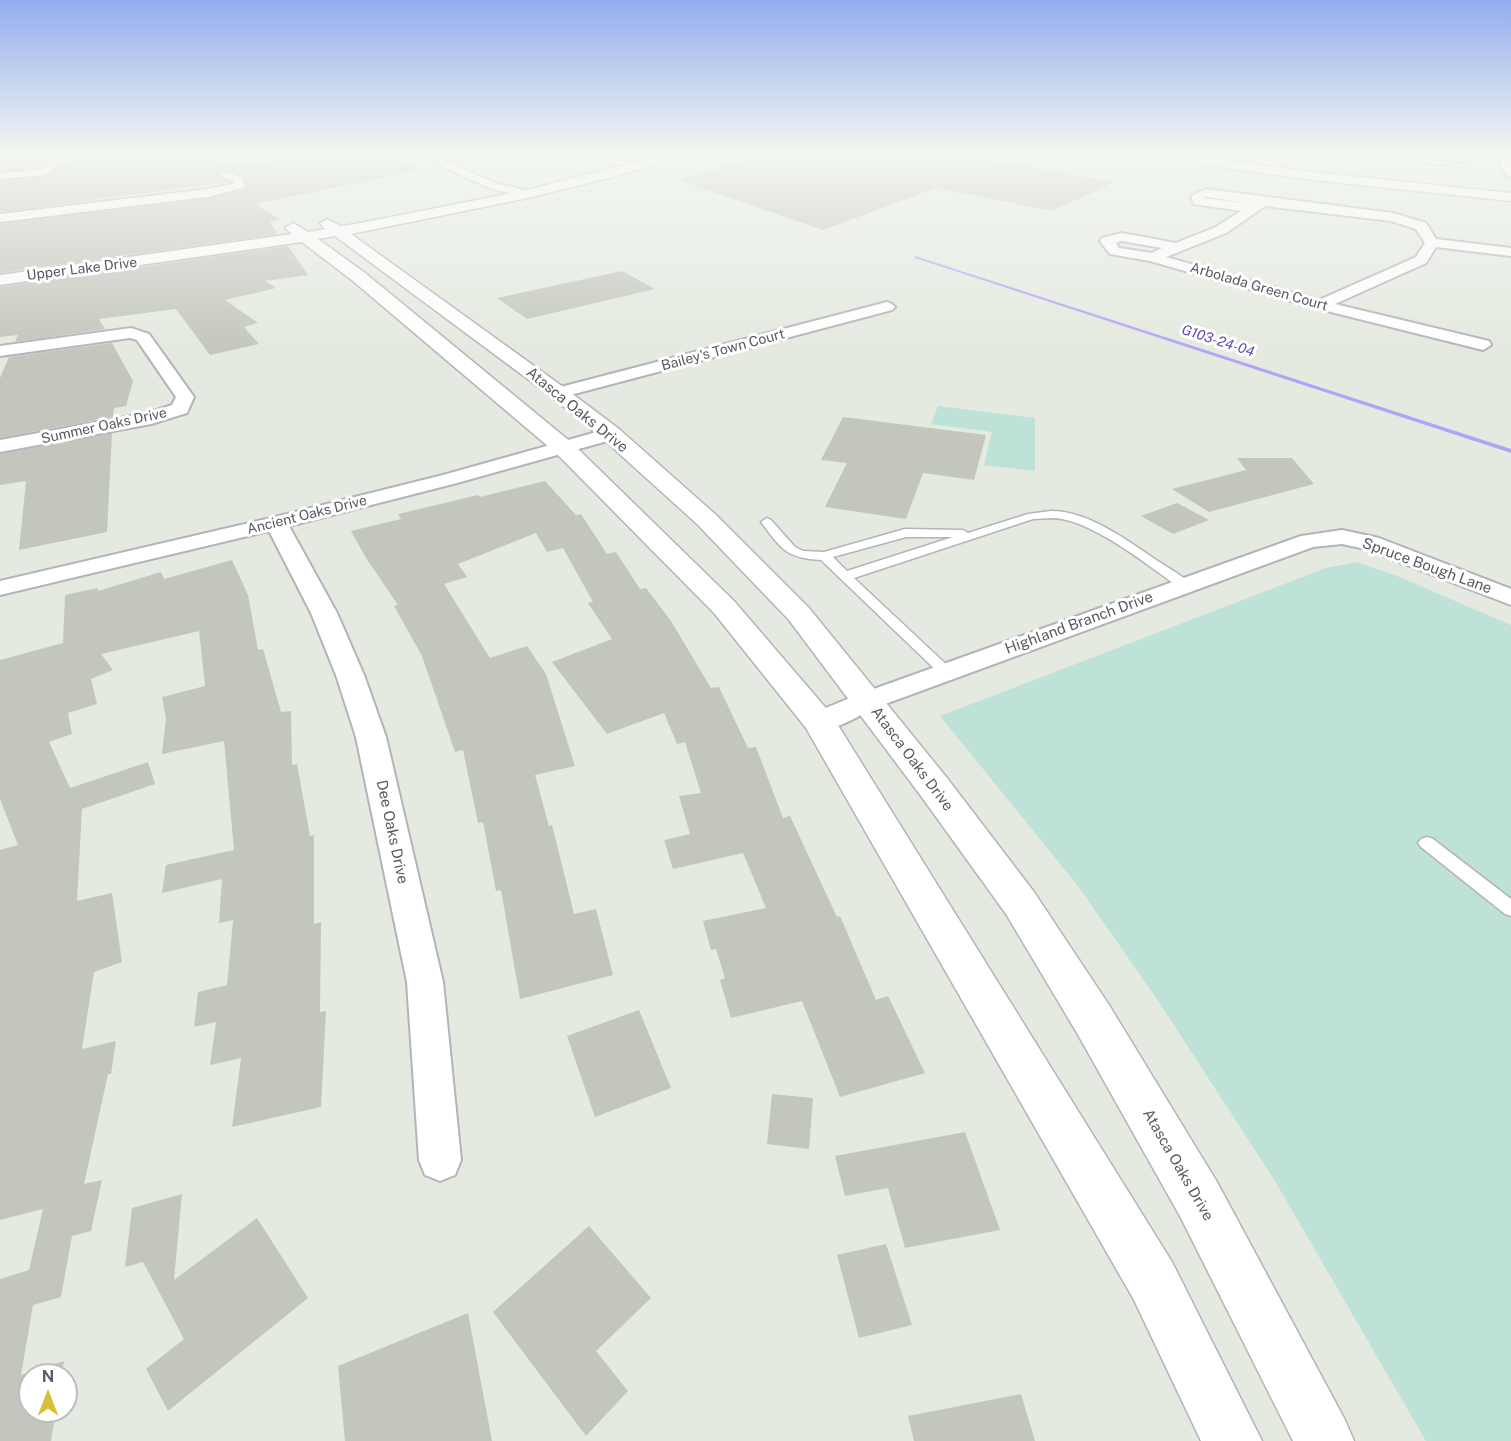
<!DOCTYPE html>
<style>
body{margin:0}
#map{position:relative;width:1511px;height:1441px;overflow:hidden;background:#e5eae0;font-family:"Public Sans",sans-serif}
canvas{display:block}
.north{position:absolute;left:18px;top:1363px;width:60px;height:60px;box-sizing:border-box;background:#fff;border:2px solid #bdbdbf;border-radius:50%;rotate:0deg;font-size:16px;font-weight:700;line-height:24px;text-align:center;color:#5b5960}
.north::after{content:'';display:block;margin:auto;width:21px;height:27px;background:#d9be37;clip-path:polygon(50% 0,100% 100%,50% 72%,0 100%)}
</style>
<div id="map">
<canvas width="1511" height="1441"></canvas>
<div class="north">N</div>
</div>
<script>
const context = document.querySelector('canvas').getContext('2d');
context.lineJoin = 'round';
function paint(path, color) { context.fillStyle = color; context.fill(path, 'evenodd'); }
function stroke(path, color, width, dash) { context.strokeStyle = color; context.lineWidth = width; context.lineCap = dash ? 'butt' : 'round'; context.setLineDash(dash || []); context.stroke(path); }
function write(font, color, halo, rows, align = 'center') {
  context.font = font + ' "Public Sans",sans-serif'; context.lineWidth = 6; context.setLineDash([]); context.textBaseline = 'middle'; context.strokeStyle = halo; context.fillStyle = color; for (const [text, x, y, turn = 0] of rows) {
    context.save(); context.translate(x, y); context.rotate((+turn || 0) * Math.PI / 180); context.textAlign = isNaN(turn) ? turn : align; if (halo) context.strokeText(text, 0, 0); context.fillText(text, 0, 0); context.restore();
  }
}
paint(new Path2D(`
 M938,406L1035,418V471L984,465L992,432L931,424Z
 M1357,562L1397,576L1511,625V1441H1426L1275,1181L1159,1002L1078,886L940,716L1326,568Z`), '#bee1d8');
paint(new Path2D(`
 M915,256L1511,449V453L915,258Z`), '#b3a3f7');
paint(new Path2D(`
 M338,151H377L423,169L256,204L280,220L270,222L278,234L0,273V224L208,199L244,190L247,185L243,175L224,170L217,176L230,182L0,212V181L44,177L84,153H162L240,164L238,165Z
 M776,151H940L1115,182L1052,211L936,188L823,230L678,180Z
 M19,153H63L36,168L0,171V162Z
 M288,246L308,275L265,281L276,288L225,300L258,323L244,327L259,344L210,355L176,309L99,319L105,329L15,342L18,335L0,337V287Z
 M622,271L655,289L527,319L497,298Z
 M112,343L133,381L126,406L114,408L113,417L0,438V378L9,357Z
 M843,417L986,435L974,480L923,473L906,519L825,507L847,463L821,460Z
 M112,433L107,532L19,550L26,481L0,485V454Z
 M1237,458H1292L1314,484L1209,512L1172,489L1246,470Z
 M545,481L576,515L581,514L607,554L616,552L640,589L646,588L671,621L711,688L719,687L748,748L756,747L783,818L790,816L837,917L840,916L876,1000L888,996L925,1073L840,1097L802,1001L731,1018L720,980L725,978L716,949L711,950L703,921L766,908L743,853L673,869L664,840L690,834L679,796L701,793L685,742L677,744L664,713L607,734L552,662L612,639L588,603L593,602L563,548L547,552L536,533L458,564L467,577L444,584L490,658L527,646L546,674L575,766L535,775L549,826L552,825L574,914L596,909L613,975L520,999L501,890L496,891L483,822L478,823L463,750L455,752L422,656L394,606L398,605L366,558L351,531L401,519L398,514L478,495L480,497Z
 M1177,503L1209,520L1173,534L1141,516Z
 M232,560L248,595L258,650L263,649L281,712L291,711L292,765L297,764L310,836L314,835V924L321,922L320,1012L326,1011L321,1107L232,1127L241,1058L210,1065L216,1022L194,1027L198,992L227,985L233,920L219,923L222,879L162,893L166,865L234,850L224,741L162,754L166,718L162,697L205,686L199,631L101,654L113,670L91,679L97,704L68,713L72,734L49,742L70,788L148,762L155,784L82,809L77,901L112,893L122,962L94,972L82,1049L116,1041L111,1074H108L84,1184L102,1180L91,1231L72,1236L61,1297L33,1305L21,1375L64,1361L62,1375H30V1411H56L51,1441H0V1279L29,1270L43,1209L0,1220V850L18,845L0,799V660L63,643L65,595L98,588V591L161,572L164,579Z
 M639,1010L671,1088L595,1117L567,1036Z
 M772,1094L813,1098L809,1149L767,1144Z
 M965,1132L1000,1230L905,1248L888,1188L845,1196L835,1156Z
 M182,1194L174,1280L257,1218L308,1298L168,1411L146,1369L184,1339L143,1262L125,1267L132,1208Z
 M589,1226L651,1298L596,1351L628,1391L586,1436L493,1312Z
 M886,1244L912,1325L859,1338L837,1255Z
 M468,1313L492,1441H345L338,1366Z
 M1021,1394L1035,1441H914L908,1416Z`), '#c2c6bc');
const service = new Path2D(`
 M1370,151L1404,153L1411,151L1408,154L1431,160L1469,165L1466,167L1431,164Z
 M1444,151H1470L1496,155L1493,157Z
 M1499,155H1511V159L1499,157Z
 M1051,511C1090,511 1129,542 1161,563C1171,570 1184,576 1191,585L1190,588H1180C1149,566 1099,526 1062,519C1053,517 1043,519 1033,519L854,578L951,669L953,672L946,676L941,675L821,560C786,558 781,549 761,522L767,518L771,520L795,547L803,551L824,552L905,529L963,530L968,533L1028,514ZM906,537H953L847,571L833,557Z
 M1427,837L1433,839L1511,899V916L1505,914L1421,847L1418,843L1421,839Z`);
const minor = new Path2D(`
 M70,151H83L44,175L0,179V173L37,170Z
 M410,151H424L495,183L529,191L531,194L525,198L487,187Z
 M1498,151H1508L1506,156L1511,164V177L1507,176L1496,156Z
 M225,172L242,177L245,186L243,188L208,197L0,222V214L208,189L233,184V181L219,175Z
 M1206,189L1393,213L1426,223L1436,239L1511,248V256L1436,247L1426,263L1335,304L1489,341L1491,345L1483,350L1315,308L1150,261L1110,254L1100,241L1102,238L1122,233L1176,243L1216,227L1241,211L1194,204L1191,196ZM1207,197L1253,204L1203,198ZM1265,206L1391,221L1416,229L1425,243L1416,257L1319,300L1166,257L1226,233ZM1122,241L1162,248L1152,253L1119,248L1116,243Z
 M887,302L892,304L895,307L892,310L559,398L553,397L550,393L553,389Z
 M131,328L149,334L194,397L187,413L151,424L0,452V440L148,413L172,405L176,397L137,340L130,338L0,356V346Z
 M611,428L618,430L621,434L618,438L457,483L289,526L337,613L364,675L386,737L443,982L461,1160L455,1175L440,1181L425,1175L419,1160L407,982L356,737L336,675L311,613L269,531L0,595V581L275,517L443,475Z
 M1342,530L1379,538L1511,589V605L1365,549L1342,544L1313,547L877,707C857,716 831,735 809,729L805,722L809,715L857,695L1301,536Z`);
const tertiary = new Path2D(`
 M678,151H699L613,177L523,199L351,234L566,389L619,429L715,514L809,608L947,778L1034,892L1109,1005L1217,1182L1345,1420L1354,1441H1293L1181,1218L1077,1033L1006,914L921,796L789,620L697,524L603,439L552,397L335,236L318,239L365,273L572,443L734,601L831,714L1172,1262L1262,1441H1201L1134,1300L806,728L714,613L556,453L353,281L302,242L0,285V275L292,234L285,228L293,223L308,232L325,229L320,223L327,219L341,226L350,225L523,191Z`);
const secondary = new Path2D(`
 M1129,151H1163L1312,172L1511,193V201L1312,180L1135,155Z`);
stroke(service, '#b5b3ba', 3);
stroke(minor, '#b5b3ba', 4);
stroke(tertiary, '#b5b3ba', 3);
stroke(secondary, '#b9b6be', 3);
paint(service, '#fff');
paint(minor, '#fff');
paint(tertiary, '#fff');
paint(secondary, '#fff');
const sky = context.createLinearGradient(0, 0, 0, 353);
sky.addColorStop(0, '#93adee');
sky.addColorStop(0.43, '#f3f6f1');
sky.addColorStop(1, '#f3f6f100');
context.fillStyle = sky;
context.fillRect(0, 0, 1511, 353);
write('14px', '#5b5960', '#fff', [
 ["Upper Lake Drive",82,269,-7],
 ["Arbolada Green Court",1259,287,16],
 ["Bailey's Town Court",723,350,-15],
 ["Summer Oaks Drive",104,426,-12],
 ["Ancient Oaks Drive",307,515,-14]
]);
write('italic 14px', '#6749b7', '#fff', [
 ["G103-24-04",1218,341,18]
]);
write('15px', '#5b5960', '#fff', [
 ["Atasca Oaks Drive",577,410,39],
 ["Spruce Bough Lane",1427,566,20],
 ["Highland Branch Drive",1079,623,-20],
 ["Atasca Oaks Drive",912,759,53],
 ["Dee Oaks Drive",392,832,78],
 ["Atasca Oaks Drive",1178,1165,60]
]);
</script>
